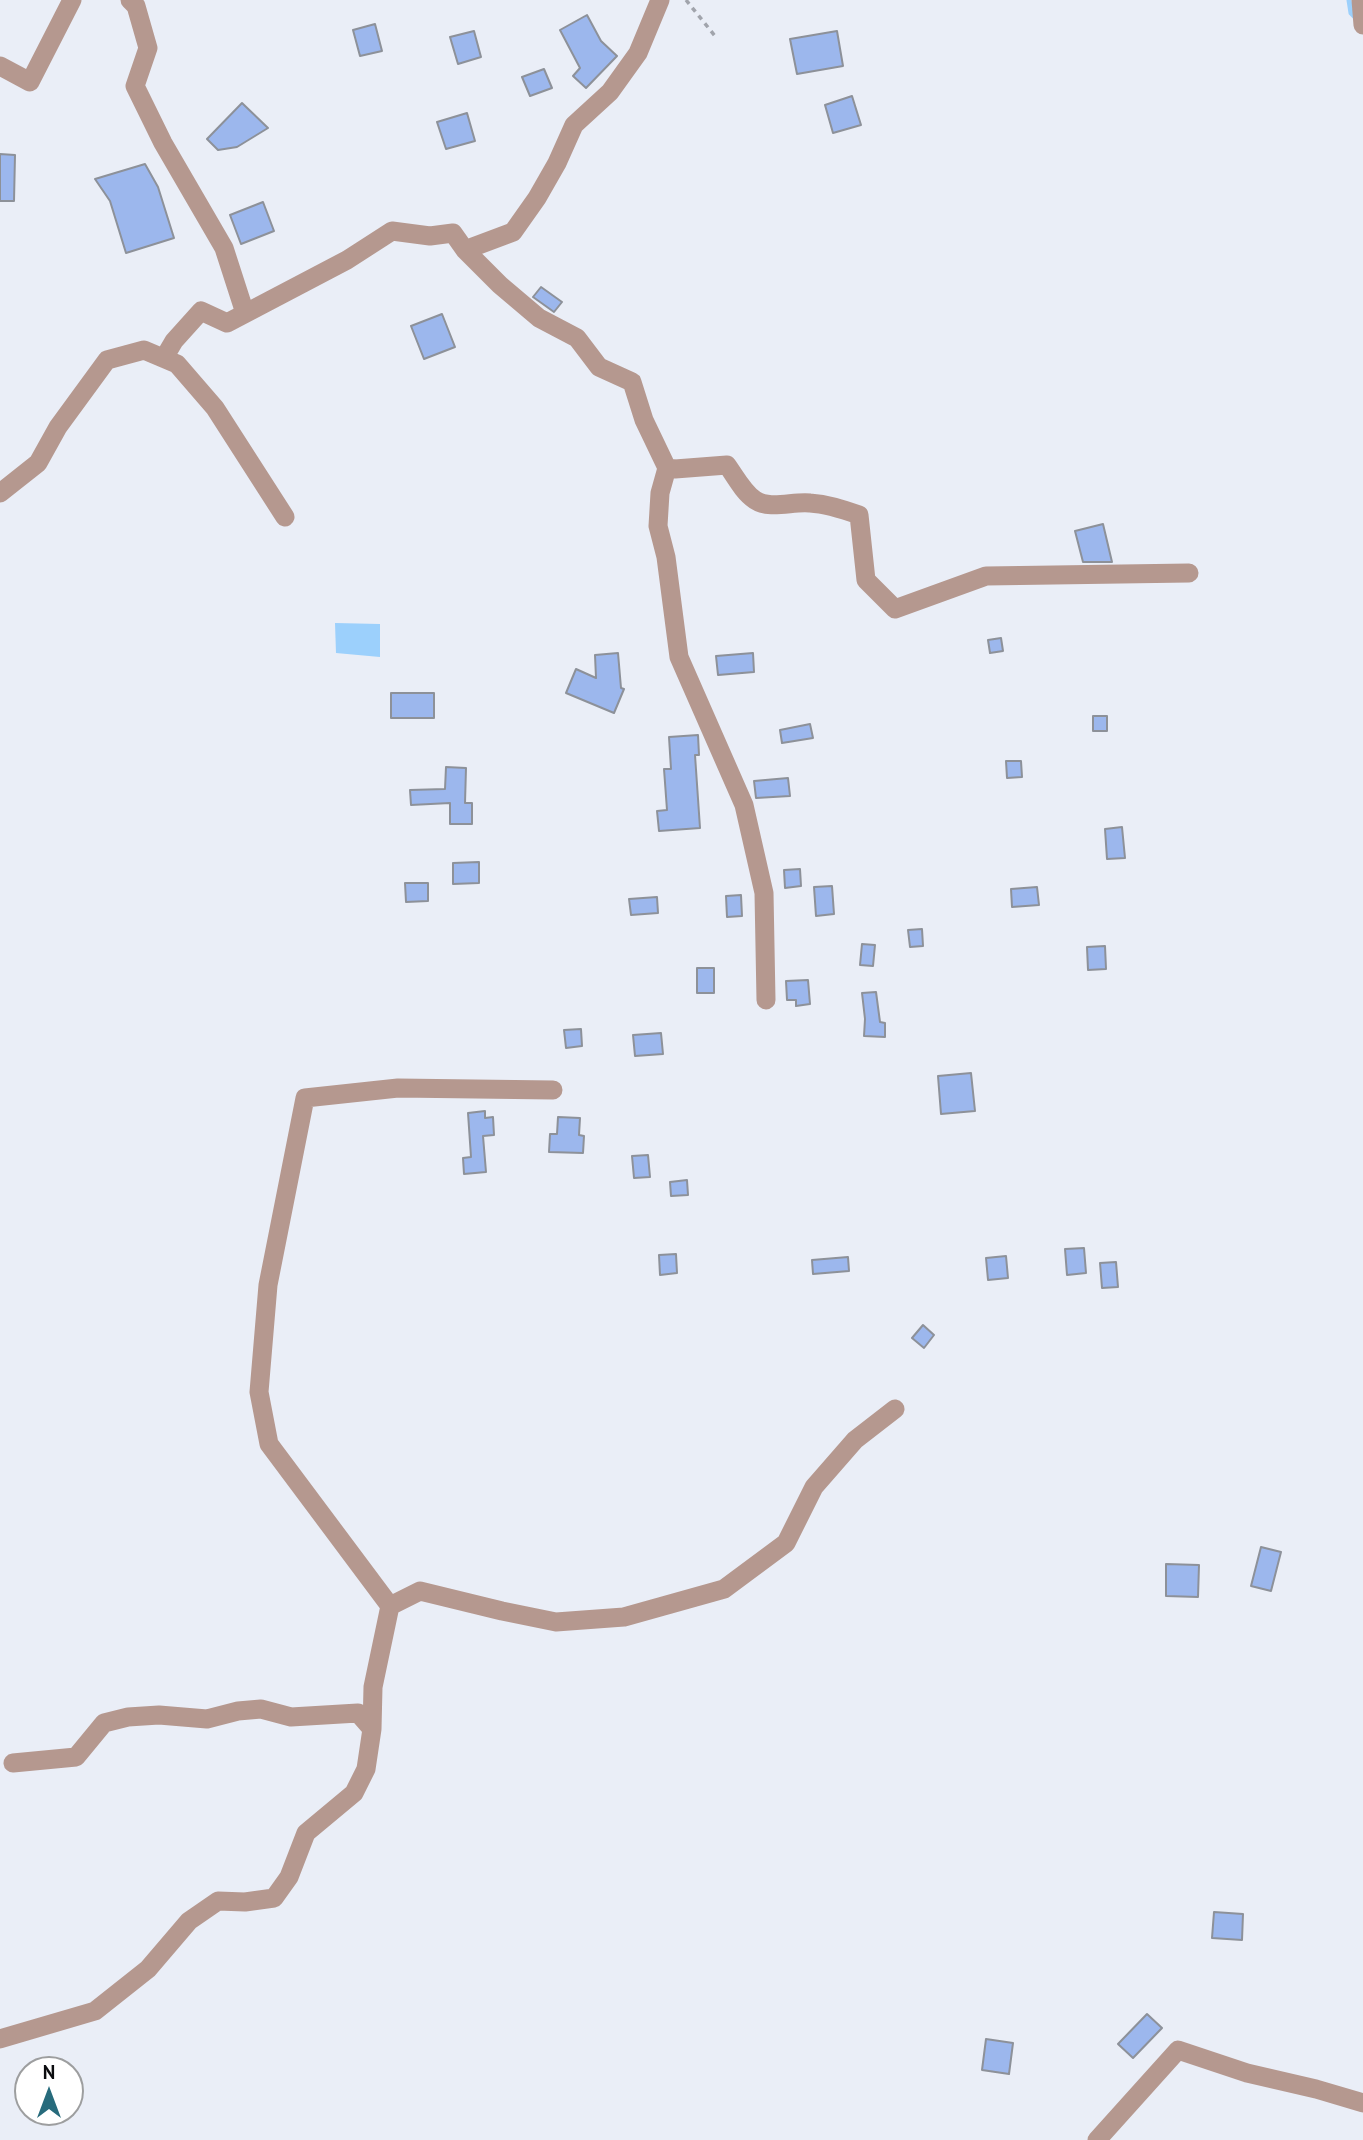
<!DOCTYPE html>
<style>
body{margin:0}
#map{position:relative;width:1363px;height:2140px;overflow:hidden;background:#eaeef7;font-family:"PT Sans",sans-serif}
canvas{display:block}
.north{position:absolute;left:14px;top:2056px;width:70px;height:70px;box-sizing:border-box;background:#fff;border:2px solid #9d9e9f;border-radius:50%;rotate:0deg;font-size:19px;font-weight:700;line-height:28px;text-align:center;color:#0b0c0f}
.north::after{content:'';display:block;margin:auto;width:24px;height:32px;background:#276b7c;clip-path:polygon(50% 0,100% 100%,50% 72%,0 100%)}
</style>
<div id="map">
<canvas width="1363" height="2140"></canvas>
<div class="north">N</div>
</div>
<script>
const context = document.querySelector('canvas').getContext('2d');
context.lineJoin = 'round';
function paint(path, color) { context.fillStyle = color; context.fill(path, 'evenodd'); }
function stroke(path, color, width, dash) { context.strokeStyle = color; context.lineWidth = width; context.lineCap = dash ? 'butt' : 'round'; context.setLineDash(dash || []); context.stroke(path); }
paint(new Path2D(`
 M335,623L380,624V657L336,653Z`), '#9cd0fc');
stroke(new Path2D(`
 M1349,0L1351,13L1356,18`), '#9cd0fc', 5);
const building = new Path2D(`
 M587,15L601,41L617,56L586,88L573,76L580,68L560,30Z
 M375,24L382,51L360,56L353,30Z
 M474,31L481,57L458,64L450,37Z
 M837,31L843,66L797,74L790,39Z
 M544,69L552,88L530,96L522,77Z
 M852,96L861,125L833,133L825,105Z
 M242,103L268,128L237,147L218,150L207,139Z
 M467,113L475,141L446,149L437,122Z
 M0,154L15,155L14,201H0Z
 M145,164L158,187L174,238L126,253L110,201L95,179Z
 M263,202L274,231L241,244L230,215Z
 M541,287L562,302L554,312L533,297Z
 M442,314L455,347L424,359L411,326Z
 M1103,524L1112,562H1083L1075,531Z
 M1001,638L1003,651L990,653L988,640Z
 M618,653L621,688L624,689L614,713L566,693L576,669L596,678L595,655Z
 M753,653L754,672L718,675L716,656Z
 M391,693H434V718H391Z
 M1093,716H1107V731H1093Z
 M810,724L813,738L782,743L780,730Z
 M698,735L699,755H695L700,828L659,831L657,811L667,810L664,769H671L669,737Z
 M1006,761H1021L1022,777L1007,778Z
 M446,767L466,768L465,803H472V824H450V803L411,805L410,790L445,789Z
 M788,778L790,796L756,798L754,781Z
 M1122,827L1125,858L1107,859L1105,829Z
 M479,862V883L453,884V863Z
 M800,869L801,886L785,888L784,870Z
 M405,883H428V901L406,902Z
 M832,886L834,914L816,916L814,887Z
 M1037,887L1039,905L1012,907L1011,889Z
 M741,895L742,916L727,917L726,896Z
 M657,897L658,913L631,915L629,899Z
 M922,929L923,946L910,947L908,930Z
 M862,944L875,945L873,966L860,965Z
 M1105,946L1106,969L1088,970L1087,947Z
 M697,968H714V993H697Z
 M808,980L810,1004L796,1006V1000H787L786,981Z
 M876,992L880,1022L885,1023V1037L864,1036L865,1019L862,993Z
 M581,1029L582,1046L566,1048L564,1030Z
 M661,1033L663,1054L635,1056L633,1035Z
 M971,1073L975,1111L941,1114L938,1076Z
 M485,1111V1118L493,1117L494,1135L483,1136L486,1172L464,1174L463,1158L471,1157L468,1113Z
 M558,1117L580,1118L579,1135L584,1136L583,1153L549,1152L550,1134H557Z
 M648,1155L650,1177L634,1178L632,1156Z
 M687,1180L688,1195L671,1196L670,1182Z
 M1084,1248L1086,1273L1067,1275L1065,1249Z
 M676,1254L677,1273L660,1275L659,1255Z
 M1006,1256L1008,1278L988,1280L986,1258Z
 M848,1257L849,1271L813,1274L812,1260Z
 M1116,1262L1118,1287L1102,1288L1100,1263Z
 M923,1325L934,1335L924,1348L912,1338Z
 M1261,1547L1281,1552L1271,1591L1251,1586Z
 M1166,1564L1199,1565L1198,1597L1166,1596Z
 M1214,1912L1243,1914L1242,1940L1212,1938Z
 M1147,2014L1162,2028L1133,2058L1118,2044Z
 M986,2039L1013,2043L1009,2074L982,2070Z`);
paint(building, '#9cb7ed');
stroke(building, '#8d9199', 2);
stroke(new Path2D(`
 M686,0L715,36`), '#a1a4ac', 3.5, [5, 5]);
stroke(new Path2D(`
 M130,0L136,6L148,48L135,86L163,143L224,248L244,310
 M1361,0L1363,25
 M0,66L30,82L72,0
 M465,250L513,232L537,198L557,163L574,125L610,92L638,53L660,0
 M164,358L174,341L201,311L227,323L347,260L392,231L430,236L453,233L465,250L500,285L539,318L577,338L599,367L632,382L644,420L667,468L660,493L658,526L666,557L679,657L744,805L764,893L766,1000
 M667,468L675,469L727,465C735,476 743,492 755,500C770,510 793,501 810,503C827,504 842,509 859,515L866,580L895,609L986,576L1189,573
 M0,493L38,463L58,427L107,360L144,350L177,364L215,408L285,517
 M390,1606L269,1444L259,1392L268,1285L305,1098L398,1088L553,1090
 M372,1729L373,1687L390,1606L420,1591L502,1611L556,1622L624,1617L724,1589L786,1543L814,1487L855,1440L895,1409
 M0,2039L95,2011L148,1969L189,1921L218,1901L245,1902L274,1898L289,1877L306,1833L354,1793L366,1769L372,1729L358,1713L291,1717L261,1709L238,1711L207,1719L159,1715L128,1717L104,1723L76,1757L13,1763
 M1097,2140L1178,2050L1247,2073L1316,2089L1363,2103`), '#b5988f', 19);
</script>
